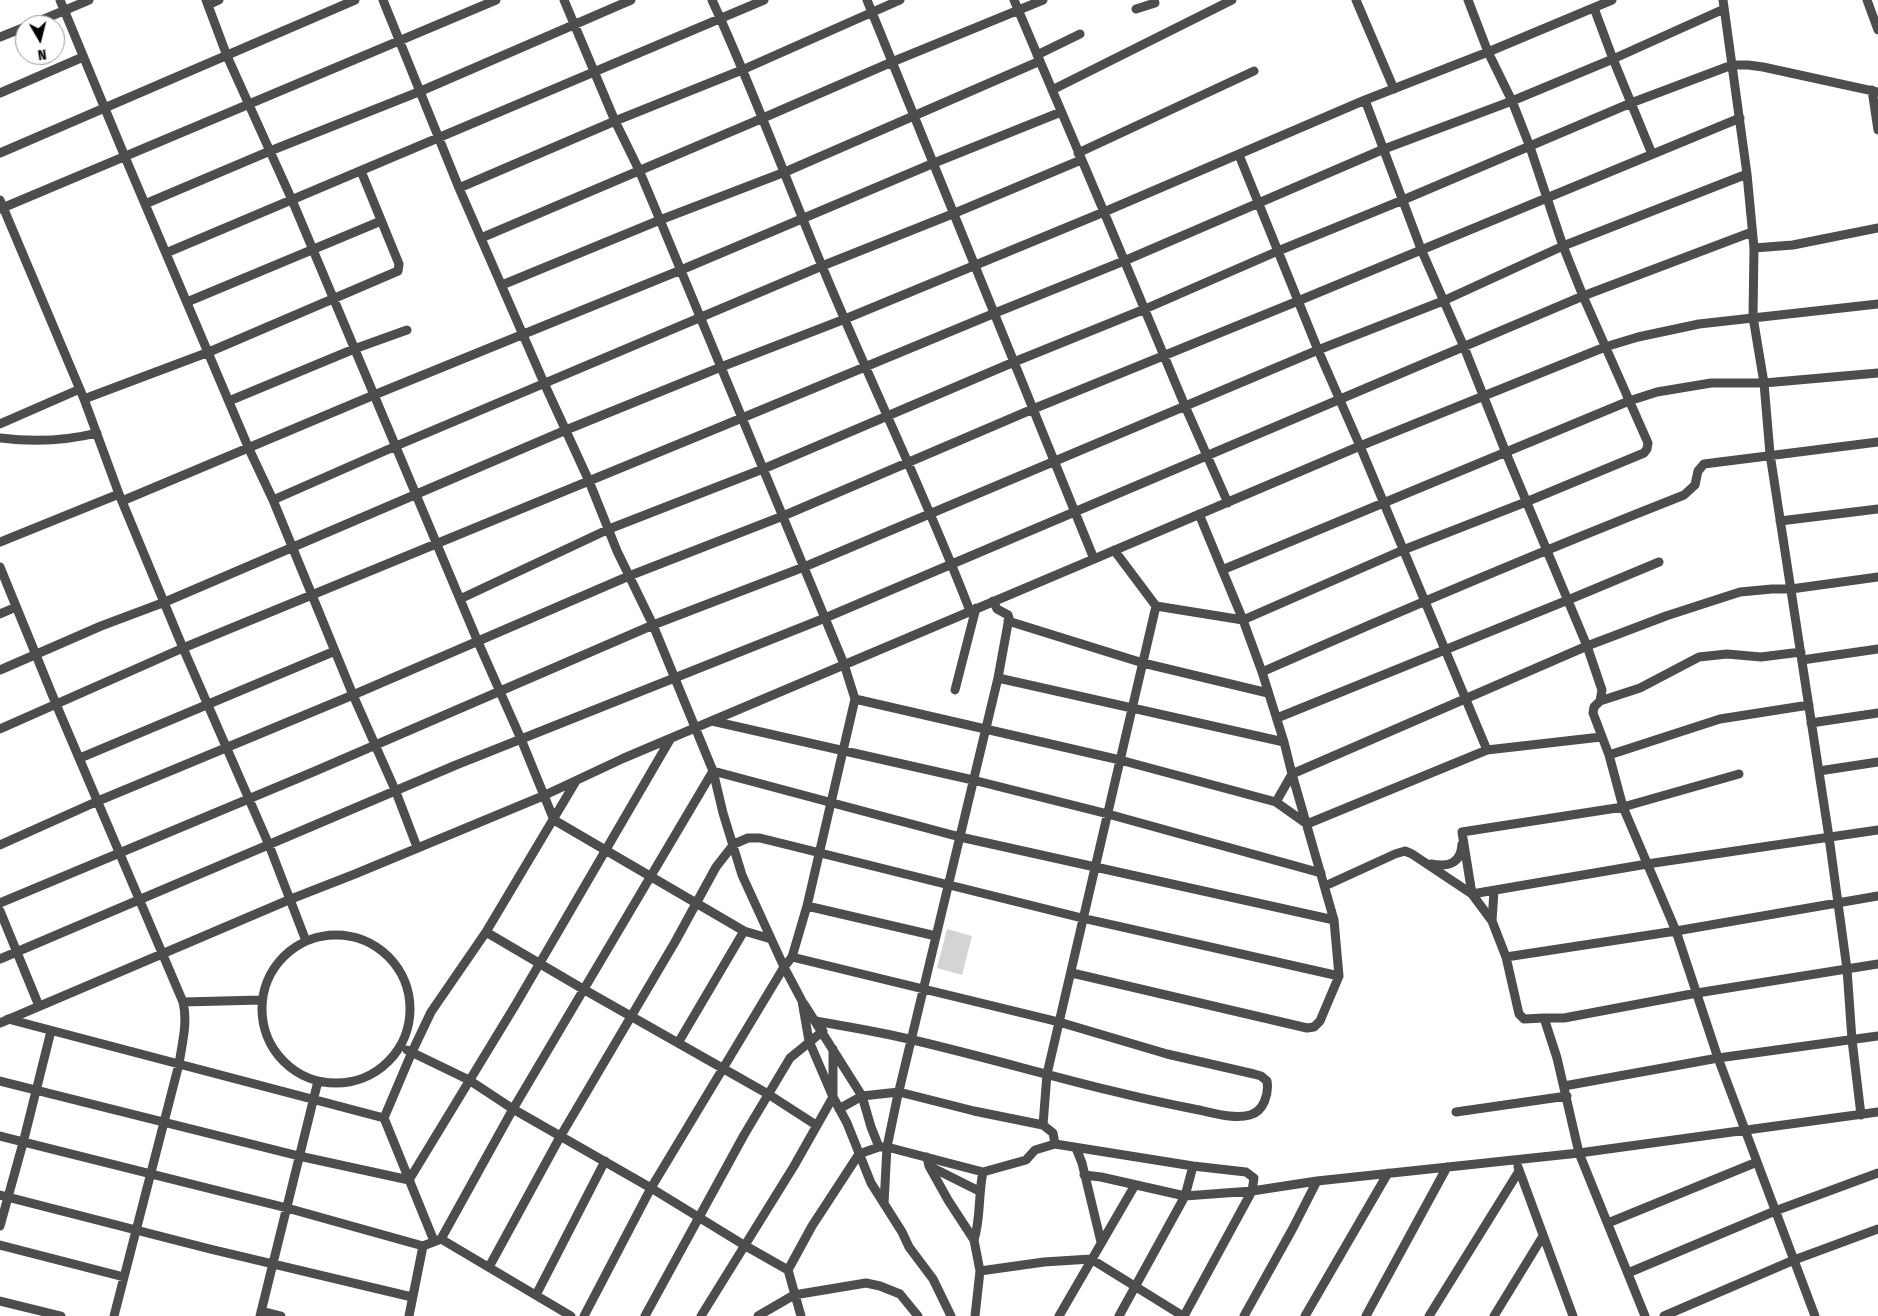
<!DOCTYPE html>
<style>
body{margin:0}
#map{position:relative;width:1878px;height:1316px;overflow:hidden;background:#fff;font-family:"Fira Sans Condensed",sans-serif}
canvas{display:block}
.north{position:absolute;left:15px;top:15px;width:50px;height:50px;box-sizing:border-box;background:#fff;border:1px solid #999;border-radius:50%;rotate:172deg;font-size:14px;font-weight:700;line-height:20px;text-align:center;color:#000}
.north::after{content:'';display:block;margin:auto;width:18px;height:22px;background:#000;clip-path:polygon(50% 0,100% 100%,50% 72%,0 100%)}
</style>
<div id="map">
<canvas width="1878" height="1316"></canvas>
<div class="north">N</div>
</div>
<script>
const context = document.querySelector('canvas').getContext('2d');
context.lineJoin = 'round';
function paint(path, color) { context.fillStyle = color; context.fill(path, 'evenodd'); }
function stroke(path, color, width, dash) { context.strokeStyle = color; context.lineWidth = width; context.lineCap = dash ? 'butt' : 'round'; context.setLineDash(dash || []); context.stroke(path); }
paint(new Path2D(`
 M947,929L972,936L962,975L937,968Z`), '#d4d4d4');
stroke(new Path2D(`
 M60,0L125,157L249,449L273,500L353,695L396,792L417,847
 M206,0L227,56L292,200L478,642L521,739L554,820L744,931
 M383,0L459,188L544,383L589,481L617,551L653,625L713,771L723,813L742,875L784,967L802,1001L809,1041L833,1097L847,1123L871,1183L902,1232L909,1247L933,1279L951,1316
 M564,0L615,121L639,170L660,220L844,664L855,699L1120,760L1276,802L1307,824L1487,750
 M712,0C752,87 785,177 822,266C870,382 925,494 970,611
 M867,0L1094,559
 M1014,0L1104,212L1185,406L1228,503
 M1356,0L1394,89
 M1723,0L1747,174L1754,248L1753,317L1764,383L1770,454L1829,837L1847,969L1852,1040L1861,1115
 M1867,0L1878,30
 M208,5L219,0
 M1594,8L1613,59L1652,154
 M1136,9L1155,3L1154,0
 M30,25L89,0
 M0,37L25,27
 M1037,55L1080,34
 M1052,90L1232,0
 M1872,90L1878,130
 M0,93L83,57
 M1365,100L1421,249L1464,347L1506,453L1587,646L1602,690L1600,701L1594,707L1593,713L1609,755L1623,807L1676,931L1718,1058L1815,1316
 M0,153L355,0
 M1078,153L1254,71
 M1239,155L1318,350L1360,446L1487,750L1601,737
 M459,188L615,121L742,70L900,0
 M0,200L84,399L119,494L183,648L269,845L306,941
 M145,204L270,151L421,91L631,0
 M0,209L496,0
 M481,238L763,118L892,62L1043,0
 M1754,248L1793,245L1878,228
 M166,253L764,0
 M502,285L660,220L785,172L1040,61
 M187,302L381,221
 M84,399L209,352L398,271L399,264L361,171
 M229,401L354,349L407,330
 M0,424L80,389
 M0,438C33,442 65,441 97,433
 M273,500L396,446L822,266L955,213L1081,160
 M122,501L374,395L681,270L934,163L1061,112
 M1780,521L1878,509
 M0,542L119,494
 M0,567L56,704L183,1002C188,1023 182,1043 179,1064L114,1316
 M1222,570L1629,401L1657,392L1711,383H1764L1878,373
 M460,599L609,529L763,469L1014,362L1145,309L1278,251L1403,200L1631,103L1732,65H1748L1763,67L1878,92
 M1156,606L1243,620L1403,550L1526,502L1644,453L1647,449L1648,443L1583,296L1563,246L1530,147L1512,101L1488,52L1468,0
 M0,614L16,607
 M1008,621L1143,663L1268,693
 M1802,660L1878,649
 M0,670L101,626L165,602L566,430L721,367L845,319L1104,212L1365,100L1488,52L1612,0
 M1262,672C1402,610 1542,551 1684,495L1695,485L1698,471L1704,464L1878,442
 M998,678L1284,742
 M955,690L976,608
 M1600,701L1640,688L1699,657L1727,654L1761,657L1801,652
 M1277,718L1568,600L1659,562
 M712,721L973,780L1108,814L1321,873
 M1811,723L1878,713
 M0,729L183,648L742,418L995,313L1124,261L1384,149L1512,101L1613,59L1724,9
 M1609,755L1720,719L1809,705
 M80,758L335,651
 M1819,771L1878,762
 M1276,802L1292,774L1587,646L1666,616L1740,592L1772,589H1791L1878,577
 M1462,832L1472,894L1647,864L1878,830
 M1462,832L1623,807L1739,774
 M0,845L98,801L353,695L629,576L783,516L1033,409L1298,301L1740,118
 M1431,864C1448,867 1461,864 1462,844
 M1325,886L1395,854L1405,851L1412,854L1472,894L1492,921L1506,957L1519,1014L1524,1019L1544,1018L1557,1058L1579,1153L1645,1316
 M0,903L313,772L653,625L804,567L1318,350L1443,301L1563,246L1747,174
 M807,906L936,936
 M0,911L39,1006
 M1492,921L1494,891
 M486,932L583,989L768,1094L816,1125
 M262 1009a74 74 0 1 1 148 0a74 74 0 1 1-148 0Z
 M792,957L807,906L855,699
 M1506,957L1676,931L1878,896
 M0,959L456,765L825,618L952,564L1583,296L1752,232
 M1072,973L1307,1028L1314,1027L1320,1021L1339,976L1334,920L1292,774L1284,742L1262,672L1243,620L1199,514
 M183,1002L261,1000
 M804,1004L862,1096L871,1127L879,1147
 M1544,1018H1564L1697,993L1878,964
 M8,1019L384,1118
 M0,1023L291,899L355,874L543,796L624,758L1094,559L1360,446L1605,347L1638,337L1699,324L1878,304
 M678,1043L744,931L771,939
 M407,1050L469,1080L513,1109L651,1188L744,1245L788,1270
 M0,1081L299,1156L409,1180L516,1004L671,738
 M1564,1086L1718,1058L1878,1036
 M839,1109L862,1096L899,1092L974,1111L1043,1125
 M1456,1112L1567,1096
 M0,1136L287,1208L423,1246
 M1055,1144L1193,1166L1246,1172L1254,1178L1252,1191L1184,1316
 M1076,1148L1082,1163L1101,1242
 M927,1157L929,1166L948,1200L974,1240L980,1271L975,1316
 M929,1166L979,1191
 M1518,1167L1573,1316
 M1084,1175L1101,1177L1185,1196L1252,1191L1317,1181L1579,1153L1878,1112
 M0,1195L210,1249L412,1297
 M884,1204L887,1147L897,1099L998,678L1009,618L1008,615L997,609L993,601
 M1608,1223L1757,1162
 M0,1226L23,1143L51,1031
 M441,1239L513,1109L713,771L960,837L1334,920
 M974,1240C981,1218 978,1195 983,1172
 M434,1241L384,1118L412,1052L431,1012L486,932L576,781
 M0,1245L124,1277
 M489,1267L560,1137L675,942L716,867L734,844L748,838H760L1082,918L1339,976
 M980,1271L1044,1262L1091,1259L1183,1316
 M1628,1273L1775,1211L1878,1173
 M536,1295L605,1161
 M0,1301L61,1316
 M261,1311L281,1316
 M260,1316L318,1081
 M409,1316L423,1246L441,1239L571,1316
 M584,1316L651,1188L784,967L792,957L1059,1022L1167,1054L1254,1074L1261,1076L1267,1081C1269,1094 1264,1111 1250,1115C1233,1120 1211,1112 1194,1109C1099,1091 1007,1062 913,1040C881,1032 848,1027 816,1021
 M645,1316L744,1135L790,1058L823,1031
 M701,1316L794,1166L833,1097V1049
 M758,1316L794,1295L866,1283L880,1286L900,1294L918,1316
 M801,1316L788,1270L812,1226L859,1154L879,1147H887L983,1172L1026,1160L1035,1150L1055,1144L1053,1133L1043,1125L1047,1074L1156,606L1114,550
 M1059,1316L1135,1185
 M1119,1316L1185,1196L1193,1166
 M1244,1316L1293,1228L1317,1181
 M1305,1316L1388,1173
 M1366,1316L1447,1167
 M1429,1316L1519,1171
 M1494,1316L1543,1236
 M1664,1316L1794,1260L1878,1229`), '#4d4d4d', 9);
</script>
